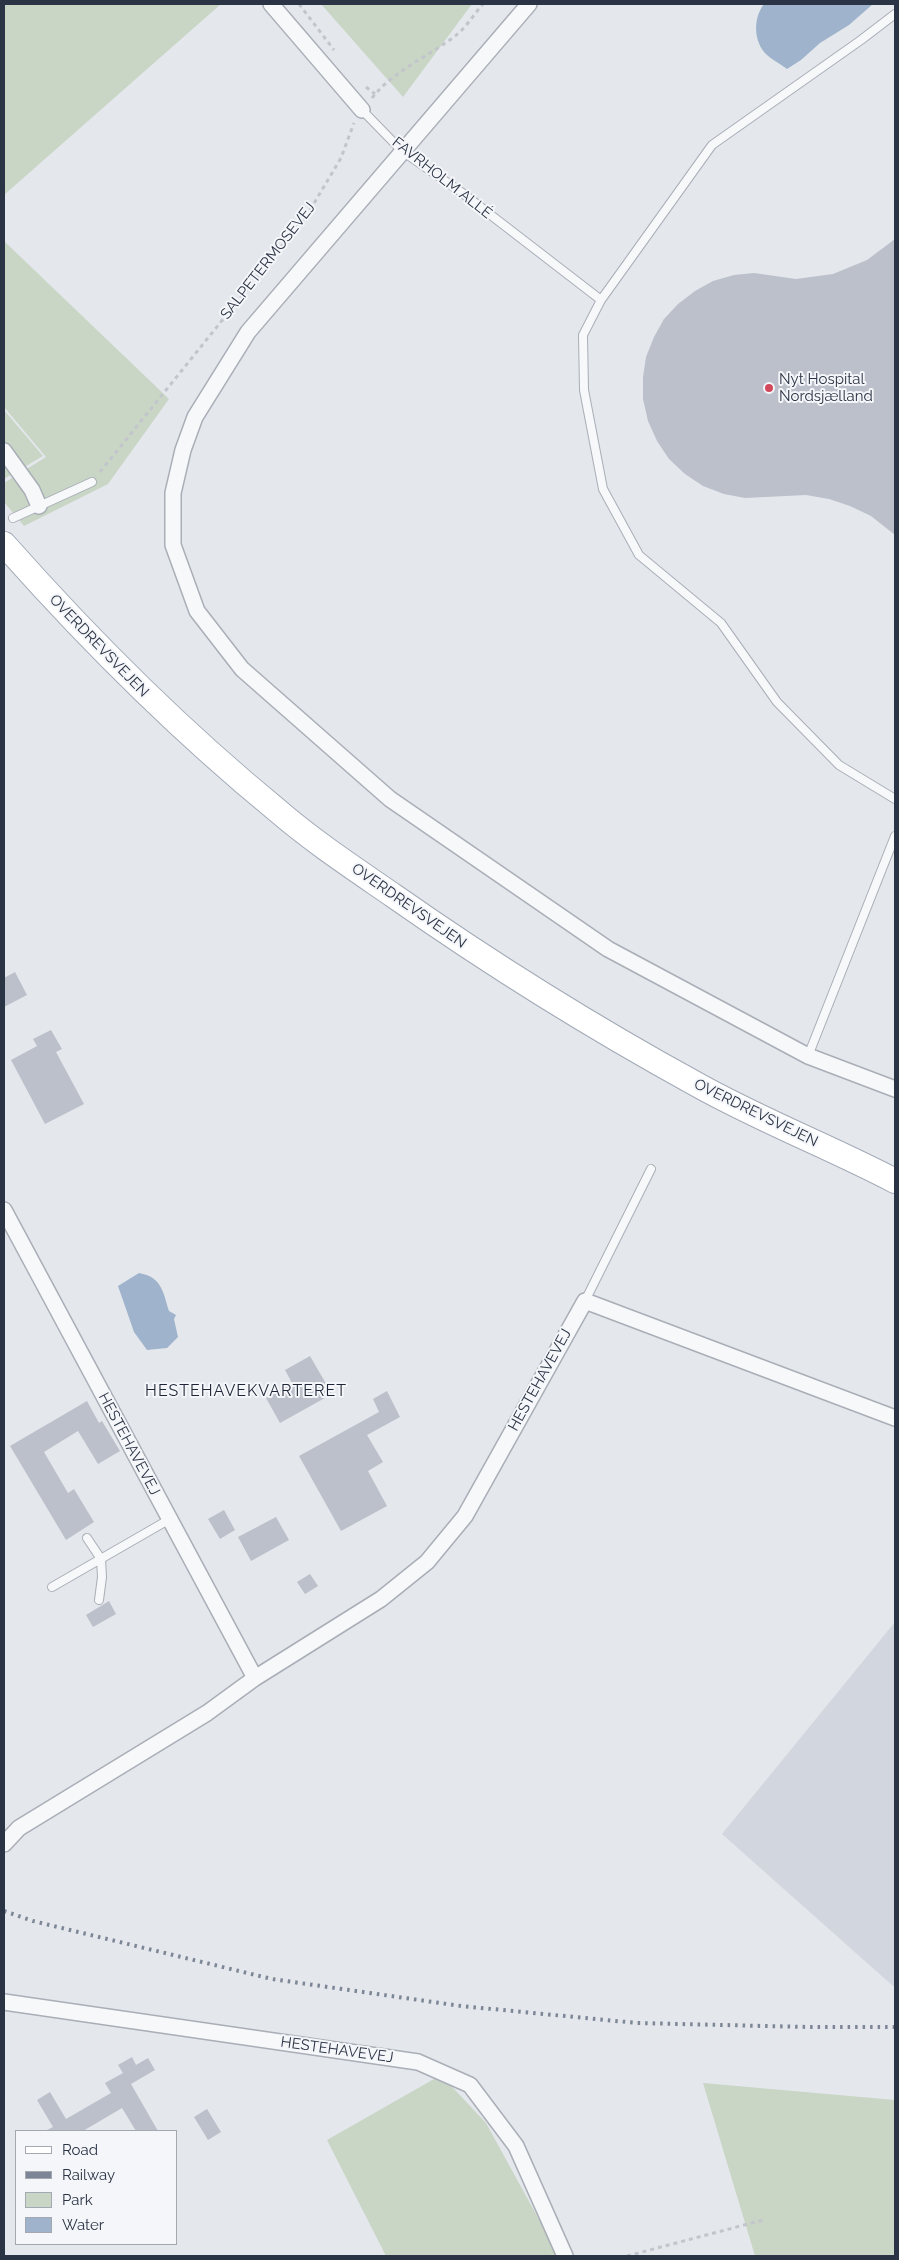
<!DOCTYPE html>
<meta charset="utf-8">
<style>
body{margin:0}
#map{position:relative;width:899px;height:2260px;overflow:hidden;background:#e4e7ec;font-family:Raleway,sans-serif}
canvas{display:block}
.frame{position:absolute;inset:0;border:5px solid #2b3445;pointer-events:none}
.legend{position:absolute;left:15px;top:2130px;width:162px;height:115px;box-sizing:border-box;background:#f4f6f9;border:1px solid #a4a8b1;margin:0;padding:6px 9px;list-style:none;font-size:15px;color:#2b3445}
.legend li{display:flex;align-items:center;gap:10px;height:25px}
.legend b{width:25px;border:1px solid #a4a8b1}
</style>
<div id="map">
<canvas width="899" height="2260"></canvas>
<div class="frame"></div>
<ul class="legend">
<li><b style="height:6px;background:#fff"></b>Road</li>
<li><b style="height:6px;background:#7d8696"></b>Railway</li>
<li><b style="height:14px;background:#c9d6c5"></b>Park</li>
<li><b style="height:14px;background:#9fb4cc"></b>Water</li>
</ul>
</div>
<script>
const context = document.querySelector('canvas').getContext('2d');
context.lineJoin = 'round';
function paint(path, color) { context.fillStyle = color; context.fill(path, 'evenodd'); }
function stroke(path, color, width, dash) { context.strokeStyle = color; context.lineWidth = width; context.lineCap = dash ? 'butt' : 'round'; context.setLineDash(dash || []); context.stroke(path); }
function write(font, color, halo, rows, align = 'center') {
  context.font = font + ' Raleway,sans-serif'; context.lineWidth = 4; context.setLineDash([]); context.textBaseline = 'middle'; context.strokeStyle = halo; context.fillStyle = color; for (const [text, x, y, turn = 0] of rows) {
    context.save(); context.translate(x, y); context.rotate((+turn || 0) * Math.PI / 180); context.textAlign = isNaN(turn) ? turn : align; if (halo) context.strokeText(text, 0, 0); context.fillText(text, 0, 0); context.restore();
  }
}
paint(new Path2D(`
 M895,1622V1986H893L722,1834Z`), '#d2d6de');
paint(new Path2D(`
 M4,4H221L4,195Z
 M321,4H472L403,97Z
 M4,241L169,399L108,484L24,526L4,502V483L46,457L4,407Z
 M4,410L43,456L4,479Z
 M441,2075L486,2123L559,2256H386L327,2140Z
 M703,2083L895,2100V2256H755Z`), '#c9d6c5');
paint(new Path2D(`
 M764,4H873L849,25L820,43L801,60L787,69C781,64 772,60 767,55C753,42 753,18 764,4Z
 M139,1273C162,1277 163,1292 169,1311L176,1315L174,1319L178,1337L167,1348L147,1350L134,1332L118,1286Z`), '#9fb4cc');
paint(new Path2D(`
 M895,239V535L871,516L850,506L829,499L806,495L745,498L724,494L703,486L685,474L669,459L657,441L648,421L643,399V377L646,357L654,337L664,319L678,304L695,291L713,281L734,275L754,273L796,279L833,274L867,260Z
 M15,972L27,995L4,1007V978Z
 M51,1030L62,1049L56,1052L84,1104L45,1124L11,1060L37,1046L33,1039Z
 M310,1356L332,1394L280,1423L266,1398L292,1383L285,1370Z
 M387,1391L400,1417L367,1435L383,1462L368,1471L387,1506L341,1531L299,1456L379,1412L373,1399Z
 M87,1401L99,1423L102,1421L120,1451L98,1464L78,1431L44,1452L68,1493L74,1489L94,1522L66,1540L10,1446Z
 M224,1510L235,1530L220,1539L208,1519Z
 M276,1517L289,1540L251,1561L238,1537Z
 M310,1574L318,1586L305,1594L297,1582Z
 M109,1601L116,1614L93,1627L86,1615Z
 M132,2057L136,2065L148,2058L155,2070L131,2084L158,2131H136L122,2108L83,2131H45L53,2127L37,2100L50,2092L66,2119L111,2093L105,2083L123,2073L118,2065Z
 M207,2109L221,2132L208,2140L194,2117Z`), '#bbc0ca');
const service = new Path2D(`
 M362,110L402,151L461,192L601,300L583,335L584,390L603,489L639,555L721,623L777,702L839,765L895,799
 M601,300L712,145L861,40L895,14
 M13,518L92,482
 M808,1056L895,836
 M585,1301L651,1169
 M87,1538L101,1559L102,1577L99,1600
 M52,1587L170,1519`);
const minor = new Path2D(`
 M271,4L362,110
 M529,4L248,332L195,417L183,450L173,493V545L197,611L242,669L390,799L608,949L808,1056L895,1089
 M4,451L32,490L39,506
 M4,1210L255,1678L207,1713L19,1828L4,1844
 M255,1678L381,1599L427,1562L465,1516L585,1301L895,1418
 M4,2002L418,2062L470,2085L516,2146L565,2256`);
const primary = new Path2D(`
 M4,544C89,640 179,730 278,811C314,842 355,869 394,896C491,964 592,1027 696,1084C760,1120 830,1147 895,1181`);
stroke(service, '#a9aeb7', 10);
stroke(minor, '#a9aeb7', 18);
stroke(primary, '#a3abb8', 26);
stroke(new Path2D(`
 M299,4L334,50
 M366,87L375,94
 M372,98C394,70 428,57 455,36C466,28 474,14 483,4
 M100,472L307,215L341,158L354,123
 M627,2256L763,2220`), '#c2c5cb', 3, [4, 4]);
stroke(service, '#f7f8fa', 8);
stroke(minor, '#f7f8fa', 15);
stroke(primary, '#fff', 24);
stroke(new Path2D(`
 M4,1911L33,1921L272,1979L461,2006L637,2023L808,2027H895`), '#7d8696', 4, [2.5, 5]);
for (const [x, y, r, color] of [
 [769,388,5,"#d1495b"]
]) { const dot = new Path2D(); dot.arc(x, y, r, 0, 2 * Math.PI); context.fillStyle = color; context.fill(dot); stroke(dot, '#f4f6f9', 2); }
write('15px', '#2b3445', '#f4f6f9', [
 ["FAVRHOLM ALLÉ",442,178,38],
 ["SALPETERMOSEVEJ",268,261,-52],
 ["OVERDREVSVEJEN",99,646,46],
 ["OVERDREVSVEJEN",409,906,35],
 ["OVERDREVSVEJEN",756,1113,26],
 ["HESTEHAVEVEJ",540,1380,-61],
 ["HESTEHAVEVEJ",129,1444,62],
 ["HESTEHAVEVEJ",337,2050,8]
]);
write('15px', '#2b3445', '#f4f6f9', [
 ["Nyt Hospital",779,379],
 ["Nordsjælland",779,396]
], 'left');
context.letterSpacing = '1px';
write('16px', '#1d2536', '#f4f6f9', [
 ["HESTEHAVEKVARTERET",246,1391]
]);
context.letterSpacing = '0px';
</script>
